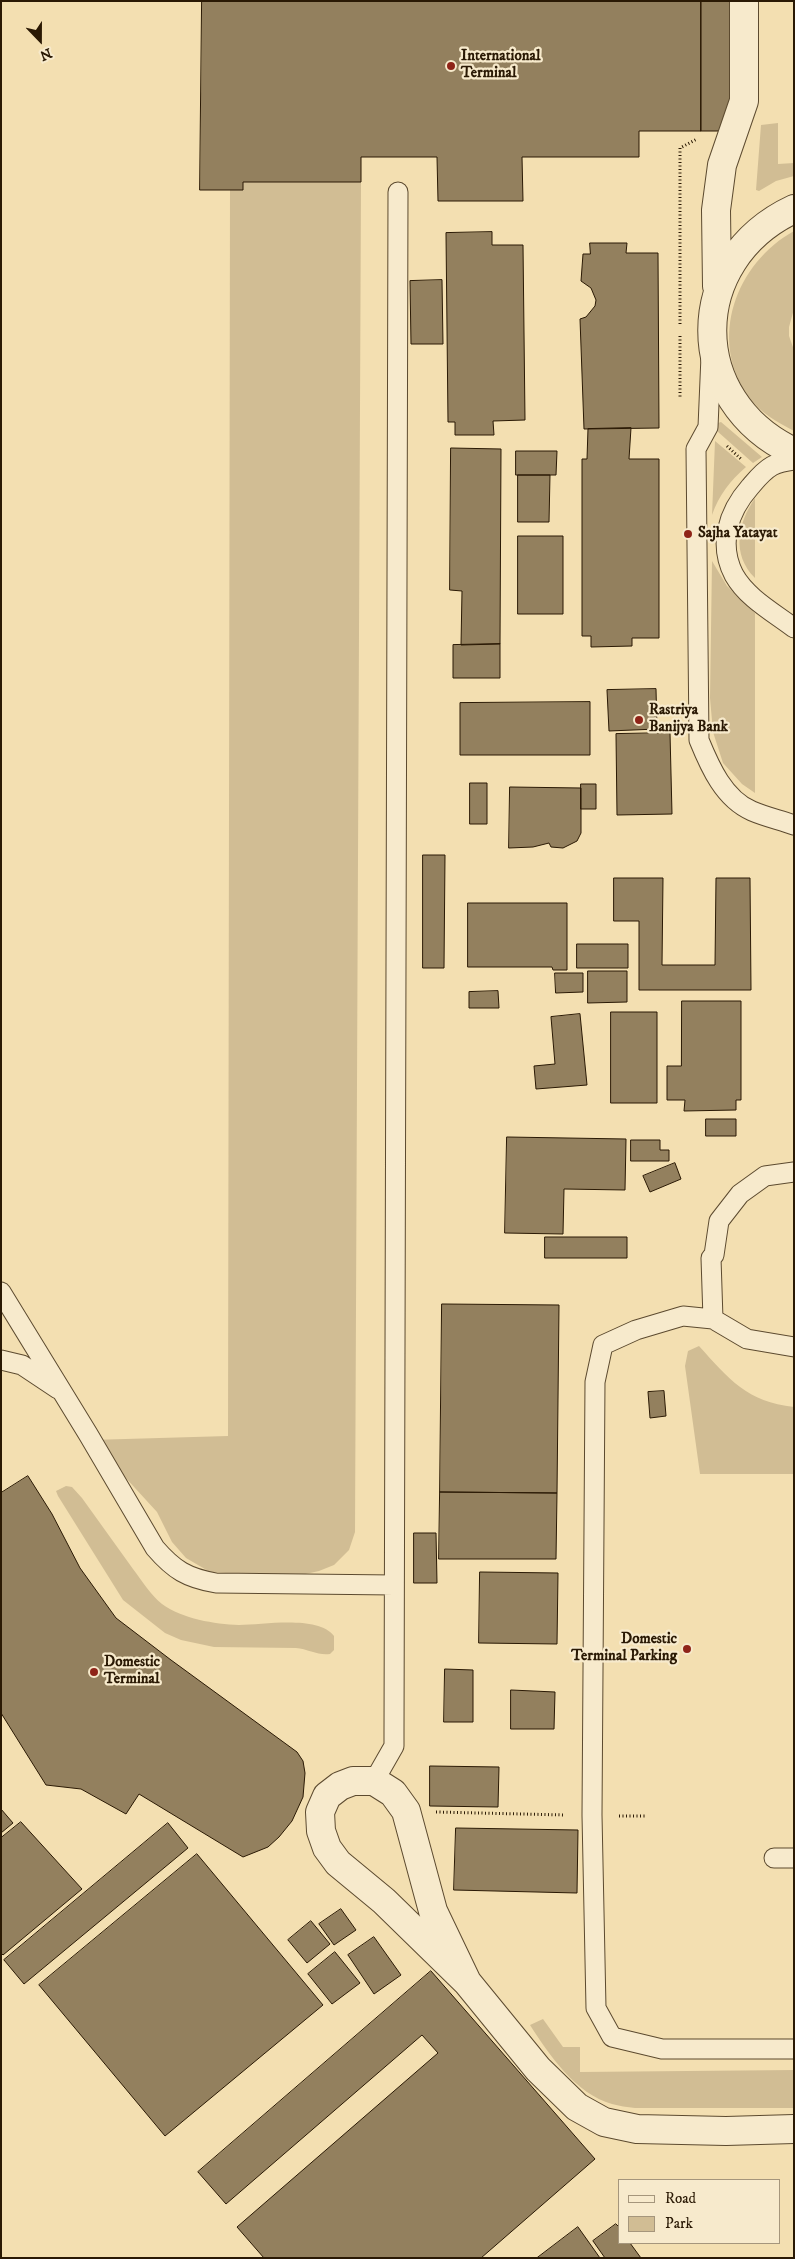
<!DOCTYPE html>
<style>
body{margin:0}
#map{position:relative;width:795px;height:2259px;overflow:hidden;background:#f3dfb1;font-family:"IM FELL DW Pica",serif}
canvas{display:block}
.frame{position:absolute;inset:0;border:2px solid #2a1904;pointer-events:none}
.legend{position:absolute;left:618px;top:2179px;width:162px;height:65px;box-sizing:border-box;background:#f7eacc;border:1px solid #a5967c;margin:0;padding:6px 9px;list-style:none;font-size:15px;color:#2a1904}
.legend li{display:flex;align-items:center;gap:10px;height:25px}
.legend b{width:25px;border:1px solid #a5967c}
.north{position:absolute;left:15px;top:15px;width:50px;height:50px;-webkit-text-stroke:4px #f7eacc;paint-order:stroke;rotate:158deg;font-size:14px;font-weight:700;line-height:20px;text-align:center;color:#2a1904}
.north::after{content:'';display:block;margin:auto;width:18px;height:22px;background:#2a1904;clip-path:polygon(50% 0,100% 100%,50% 72%,0 100%)}
</style>
<div id="map">
<canvas width="795" height="2259"></canvas>
<div class="frame"></div>
<ul class="legend">
<li><b style="height:6px;background:#f7eacc"></b>Road</li>
<li><b style="height:14px;background:#d1bd94"></b>Park</li>
</ul>
<div class="north">N</div>
</div>
<script>
const context = document.querySelector('canvas').getContext('2d');
context.lineJoin = 'round';
function paint(path, color) { context.fillStyle = color; context.fill(path, 'evenodd'); }
function stroke(path, color, width, dash) { context.strokeStyle = color; context.lineWidth = width; context.lineCap = dash ? 'butt' : 'round'; context.setLineDash(dash || []); context.stroke(path); }
function write(font, color, halo, rows, align = 'center') {
  context.font = font + ' "IM FELL DW Pica",serif'; context.lineWidth = 4.5; context.setLineDash([]); context.textBaseline = 'middle'; context.strokeStyle = halo; context.fillStyle = color; for (const [text, x, y, turn = 0] of rows) {
    context.save(); context.translate(x, y); context.rotate((+turn || 0) * Math.PI / 180); context.textAlign = isNaN(turn) ? turn : align; if (halo) context.strokeText(text, 0, 0); context.fillText(text, 0, 0); context.restore();
  }
}
paint(new Path2D(`
 M778,123V164L794,163V176L776,181L759,191L756,190L761,125Z
 M243,182H361L355,1532L349,1550L334,1565L319,1571L301,1575H256L210,1572L186,1558L172,1542L157,1512L91,1440L228,1436L230,190H243Z
 M794,231V309L789,327V336L794,350V431C777,422 759,412 748,396C708,339 736,263 794,231Z
 M721,422L762,457L753,463L717,431L718,423Z
 M715,441L746,467C730,481 719,495 712,515Z
 M755,498V578C731,554 738,523 755,498Z
 M712,561L727,586L755,613V793L742,784L723,763L713,732L710,698Z
 M699,1346C729,1379 747,1402 794,1407V1474H700L685,1366L688,1351Z
 M66,1486L72,1487L82,1498C99,1522 116,1545 133,1569C142,1581 151,1595 162,1604C183,1619 214,1624 239,1625C264,1625 318,1615 334,1636V1650L330,1654C319,1656 308,1649 296,1648L214,1647L181,1640L165,1633L123,1600L58,1496L56,1491Z
 M543,2019L563,2047H580V2072L794,2070V2108H635C627,2107 619,2106 612,2104C576,2094 549,2055 530,2025Z`), '#d1bd94');
const building = new Path2D(`
 M202,1H701V131H639V157H522L523,201H438L437,157H361V182H243V190H200Z
 M701,1H730V131H701Z
 M492,232V245H523L525,420L493,421L494,435H455V422H448L446,233Z
 M590,243H627L626,253H658L659,428L584,429L580,319L586,317L595,306L596,300L591,288L581,281L583,254H590Z
 M442,280L443,344H411L410,281Z
 M631,428L629,459H659V638H632V646L591,647V636H582V459H587L588,429Z
 M451,448L501,449L500,644L461,645L462,591L450,590Z
 M516,451H557L556,475H516Z
 M518,475H550L549,522H518Z
 M518,536H563V614H518Z
 M500,644V678H453V645Z
 M656,689L657,729L609,731L607,690Z
 M590,702V755H460V703Z
 M670,733L672,814L617,815L616,734Z
 M470,783H487V824H470Z
 M581,784H596V809H581Z
 M510,787L581,788V833L577,841L563,848L551,847L549,843L533,847L509,848Z
 M423,855H445L444,968H423Z
 M614,878H663L662,965H715L716,878H750L751,990H639V921H614Z
 M468,903H567V970H553L552,967H468Z
 M577,944H628V968H577Z
 M588,971H627V1002L588,1003Z
 M555,973H583V992L556,993Z
 M498,991L499,1008H469V992Z
 M682,1001H741V1100H736V1110L684,1111L685,1100H667V1066H681Z
 M611,1012H657V1103H611Z
 M580,1014L587,1085L536,1089L534,1066L555,1064L551,1017Z
 M706,1119H736V1136H706Z
 M507,1137L626,1139L625,1190L564,1189L563,1234L505,1233Z
 M631,1140H660V1150H669V1161H631Z
 M675,1163L681,1179L650,1192L643,1176Z
 M545,1237H627V1258H545Z
 M442,1304L559,1305L557,1493L440,1492Z
 M664,1391L666,1416L650,1418L648,1392Z
 M28,1476L52,1514L80,1568L116,1618L171,1660L297,1752L303,1761L305,1773L303,1797L292,1821L279,1837L268,1847L243,1857L139,1794L126,1814L81,1789L46,1785L1,1713V1493Z
 M440,1492L557,1493L556,1559H439Z
 M414,1533H436L437,1583H414Z
 M480,1572L558,1573L557,1644L479,1643Z
 M445,1669L473,1670V1722H444Z
 M511,1690L555,1692L554,1729H511Z
 M430,1766L499,1767L498,1807L430,1806Z
 M1,1809L13,1823L1,1833Z
 M21,1822L82,1889L3,1955L1,1953V1838Z
 M168,1823L188,1848L24,1984L4,1960Z
 M456,1828L578,1830L577,1893L454,1890Z
 M197,1854L323,2005L165,2136L39,1985Z
 M341,1909L356,1930L334,1945L319,1924Z
 M311,1921L330,1944L307,1963L288,1940Z
 M374,1937L401,1975L374,1994L348,1955Z
 M335,1952L360,1983L332,2004L308,1974Z
 M431,1971L595,2159L481,2258H264L237,2227L438,2053L422,2035L226,2204L198,2172Z
 M616,2224L619,2227V2243H630L641,2258H605L593,2241Z
 M578,2227L600,2258H537Z`);
paint(building, '#93805e');
stroke(building, '#2a1904', 1);
const lane = new Path2D(`
 M711,356L708,427L696,449L699,740C710,767 724,799 752,811C766,817 780,820 794,825
 M794,460C786,461 779,462 772,466C763,471 756,480 750,487C728,512 718,544 734,575C747,598 773,612 794,628
 M794,1172L765,1176L740,1194L719,1221L714,1255L711,1258L713,1319L747,1339L794,1347
 M1,1292L88,1434L155,1548C174,1570 187,1578 216,1583L394,1585
 M713,1319L683,1316L636,1330L603,1345L595,1382L592,1815L596,2008L612,2037L662,2049H794
 M1,1360L22,1365L58,1389
 M374,1781L394,1746V1730L398,192
 M774,1858H794`);
const street = new Path2D(`
 M794,209C685,260 685,401 794,452
 M717,286L716,210L722,165L744,101V1
 M467,1982L433,1911L406,1811L393,1793L374,1781H353L340,1786L327,1796L320,1812L321,1831L327,1848L338,1863L384,1901L467,1982L538,2069L577,2107L604,2122L637,2129L726,2131L794,2129`);
stroke(lane, '#5c4a2f', 21);
stroke(street, '#5c4a2f', 30);
stroke(new Path2D(`
 M680,324V148L697,139
 M680,336V399
 M727,446L741,459
 M436,1812L565,1815
 M619,1816H647`), '#2a1904', 3, [1, 2.5]);
stroke(lane, '#f7eacc', 19);
stroke(street, '#f7eacc', 28);
for (const [x, y, r, color] of [
 [451,66,5,"#8f2418"],
 [688,534,5,"#8f2418"],
 [639,720,5,"#8f2418"],
 [687,1649,5,"#8f2418"],
 [94,1672,5,"#8f2418"]
]) { const dot = new Path2D(); dot.arc(x, y, r, 0, 2 * Math.PI); context.fillStyle = color; context.fill(dot); stroke(dot, '#f7eacc', 2); }
write('bold 15px', '#2a1904', '#f7eacc', [
 ["International",461,57],
 ["Terminal",461,74],
 ["Sajha Yatayat",698,534],
 ["Rastriya",649,711],
 ["Banijya Bank",649,728],
 ["Domestic",677,1640,"right"],
 ["Terminal Parking",677,1657,"right"],
 ["Domestic",104,1663],
 ["Terminal",104,1680]
], 'left');
</script>
